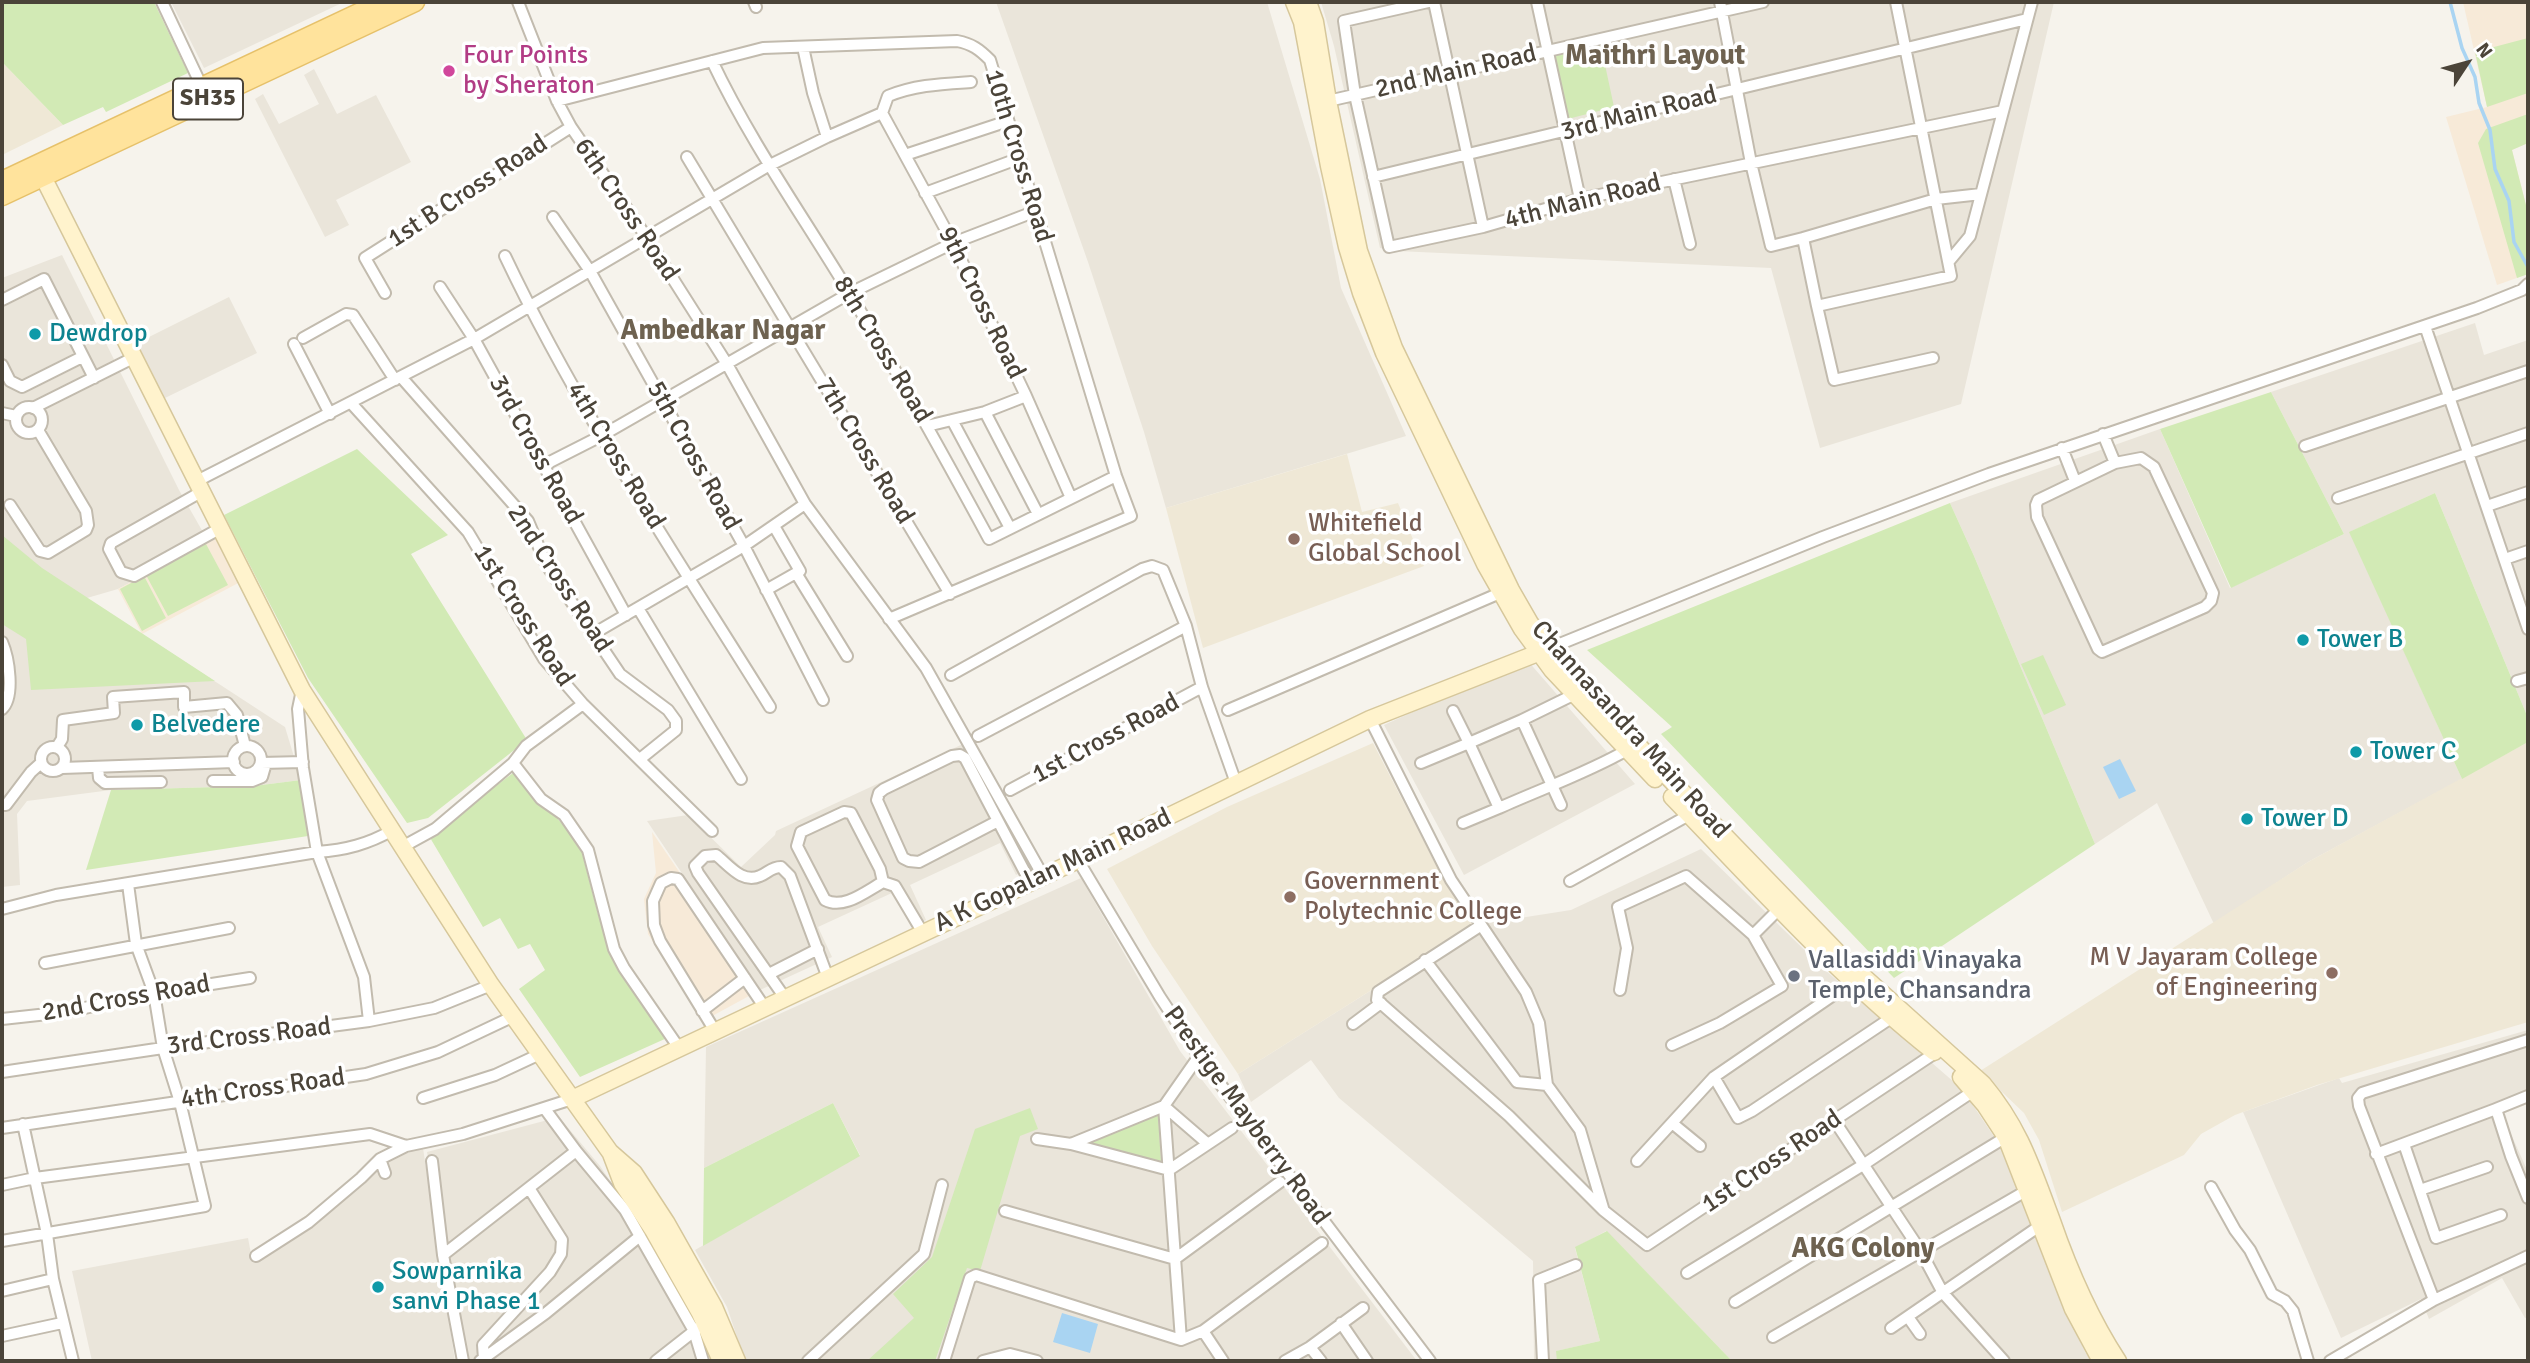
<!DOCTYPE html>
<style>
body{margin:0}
#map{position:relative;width:2530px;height:1363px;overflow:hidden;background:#f6f3ec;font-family:Signika,sans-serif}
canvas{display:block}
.frame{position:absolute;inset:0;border:4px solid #4b4439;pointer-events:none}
.north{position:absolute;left:2432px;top:28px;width:70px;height:70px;-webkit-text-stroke:5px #fff;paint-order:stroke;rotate:54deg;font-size:19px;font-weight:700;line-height:28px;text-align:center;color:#4b4439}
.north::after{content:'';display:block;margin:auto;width:24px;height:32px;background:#4b4439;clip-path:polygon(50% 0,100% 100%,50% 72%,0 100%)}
</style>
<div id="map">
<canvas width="2530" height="1363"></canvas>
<div class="frame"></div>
<div class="north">N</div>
</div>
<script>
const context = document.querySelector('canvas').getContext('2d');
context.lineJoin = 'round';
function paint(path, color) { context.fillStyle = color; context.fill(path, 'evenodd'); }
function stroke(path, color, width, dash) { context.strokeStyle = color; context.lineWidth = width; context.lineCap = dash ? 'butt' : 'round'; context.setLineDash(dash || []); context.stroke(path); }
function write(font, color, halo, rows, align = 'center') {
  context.font = font + ' Signika,sans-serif'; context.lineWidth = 7; context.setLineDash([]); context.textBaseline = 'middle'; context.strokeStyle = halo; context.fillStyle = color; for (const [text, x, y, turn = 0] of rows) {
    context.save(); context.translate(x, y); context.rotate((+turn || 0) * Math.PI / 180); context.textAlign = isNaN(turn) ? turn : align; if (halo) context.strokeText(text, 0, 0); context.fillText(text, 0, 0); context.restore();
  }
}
paint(new Path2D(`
 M171,2H344L204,68Z
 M996,2H1267L1320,179L1341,288L1406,436L1166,508L1144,432L1088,262Z
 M1321,2H2054L1961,404L1820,448L1771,268L1397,251L1380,248L1334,46Z
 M314,69L337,114L376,95L411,162L336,200L349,225L325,237L255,99L263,94L279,124L319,104L304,75Z
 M62,255L179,490L208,541L118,589L87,598L285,727L301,780L255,786L111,790L27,801L17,814L20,885L2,887V278Z
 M229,297L257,353L165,398L137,343Z
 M2475,323L2484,355L2528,340V718L2435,493L2350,532L2462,779L2308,862L2214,924L2157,803L2095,844L1974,556L1950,503L2160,429L2230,588L2344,534L2271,392Z
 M1527,660L1635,784L1464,875L1384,725Z
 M963,744L1033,867L1016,875L1000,843L910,885L926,920L911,927L894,892L818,927L832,957L760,990L647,821L688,815L741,867L775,835L776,831Z
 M1701,849L1825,970L1962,1089L2001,1147L2046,1264L2085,1352L2092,1361H1732L1606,1231L1575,1248L1600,1341L1557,1351V1361H1534L1533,1261L1339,1098L1311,1060L1251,1102L1238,1074L1475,925L1571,910Z
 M1081,878L1180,1051L1417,1361H745L727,1307L695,1250L860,1155L833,1103L704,1168L706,1047Z
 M2528,1030V1104L2502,1114L2528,1172V1317L2525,1318L2502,1278L2429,1319L2421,1299L2341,1338L2243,1112L2339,1078L2342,1083Z
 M559,1117L600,1166L656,1248L703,1338L710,1361H459L427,1152Z
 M423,1148L455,1361H92L72,1271L248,1238L252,1259L384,1159Z`), '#eae5da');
paint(new Path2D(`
 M2463,2H2528V143L2512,150L2528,213V274L2497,285L2446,117L2487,107Z
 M218,536L242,581L142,634L118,589Z
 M652,832L760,990L703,1021L648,934L644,899L656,873Z`), '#f7ead8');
paint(new Path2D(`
 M2,62L63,125L2,155Z
 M1347,454L1362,512L1398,503L1424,566L1203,648L1166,508Z
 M2528,742V1022L2317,1085L2235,1115L2201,1134L2184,1155L2062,1212L2039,1140L2024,1113L1980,1071L2308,862Z
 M1373,743L1433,859L1475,925L1238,1074L1152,946L1107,869L1227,807Z`), '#efe8d6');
paint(new Path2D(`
 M2,2H154L188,73L106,112L103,107L63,125L2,62Z
 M2528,38V93L2487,107L2475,52Z
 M1601,46L1614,107L1564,120L1551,56Z
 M2528,114V143L2512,150L2528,213V274L2517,278L2478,143L2486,129Z
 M2271,392L2344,534L2231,588L2160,429Z
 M357,449L448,535L411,554L527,740L428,818L407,823L308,678L224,515Z
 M2435,493L2528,718V742L2462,779L2349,532Z
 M1950,503L1974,556L2095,844L1894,978L1661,734L1672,727L1587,650Z
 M2,535L42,568L215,681L31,690L26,639L2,624Z
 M206,544L228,585L168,616L146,575Z
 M144,576L166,618L142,631L120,589Z
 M2043,655L2066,705L2044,715L2021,664Z
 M513,773L536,802L557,818L580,845L598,914L619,971L667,1038L580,1077L519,989L545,970L530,944L518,949L500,918L483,927L429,836Z
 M301,780L308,836L86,870L111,790L254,786Z
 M833,1103L860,1156L703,1246L704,1168Z
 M1030,1108L1038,1129L1020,1136L980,1271L967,1268L935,1361H867L914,1318L893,1294L932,1257L975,1129Z
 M1158,1115L1161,1161L1086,1144Z
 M1607,1231L1732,1361H1557L1556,1351L1600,1341L1575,1247Z`), '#d2eab5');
paint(new Path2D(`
 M2120,759L2136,791L2119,799L2103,767Z
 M1062,1313L1098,1324L1090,1353L1053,1342Z`), '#a9d4f2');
stroke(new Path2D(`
 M2450,2L2462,48L2475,77L2479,103L2490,130L2495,169L2509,201L2514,242L2528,267`), '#a9d4f2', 3.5);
const street = new Path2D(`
 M162,2L202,87
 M518,2L557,101L571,127L647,238L727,364L805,504L926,668L1043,876
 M754,2L756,7
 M1428,2L1344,21L1355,95L1389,247L1483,227L1580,199L2003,111
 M1434,2L1483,227
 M1537,2L1580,199
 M1720,2L1751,163L1771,246L1803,238L1817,306
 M1896,2L1951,276L1817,306L1834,380L1933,358
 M803,47L813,93L827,137
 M712,61C751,143 803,216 850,294C899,374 944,456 989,539L1116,476
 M557,101L763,48L957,41C972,44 979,49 990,60L1116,476L1131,516L889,619
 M1328,101L1763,2
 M882,113L953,243L1026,396L1071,498
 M905,155L1008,121
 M687,157L950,594
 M1373,177L2027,19
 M1674,179L1690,244
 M925,193L1020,158
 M553,217L590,271L744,546L823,700
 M1803,238L1936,199L1981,194
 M505,256C580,414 678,559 770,707
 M1950,260L1970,236L2032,2
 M440,287L474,339L626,615
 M385,293L365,258L571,127
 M2,300L44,279L94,378
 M2425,326L2528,629
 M303,338L346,314L353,315L395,380
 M294,344L330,414
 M2,365L10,381L22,387L82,357
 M401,377L528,521L546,564L620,674L668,710L676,721V730L640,759
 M351,403L468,532L544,659L583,704L712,831
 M16 420a13 13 0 1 1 26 0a13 13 0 1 1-26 0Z
 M33,408L133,358
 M985,412L1038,514
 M2,413L16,416
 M952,420L1010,528
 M927,426L985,412L1026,396
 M2103,434L2115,463
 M2305,446L2528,371
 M2062,448L2075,481
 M2141,458L2154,467L2213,593L2211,601L2205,607L2102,652L2098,649L2037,517L2036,505L2038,500L2115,463Z
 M544,465L601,436L850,293L953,243L1036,211
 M195,482L474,339L768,166L827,137L882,113L888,96C915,85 941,84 971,82
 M201,492L111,543L109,549L121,572L134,576L219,529
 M2338,498L2528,433
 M10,505L40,551L48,553L86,530L88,525L86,511L38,430
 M2487,506L2528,492
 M774,526L800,571L796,573
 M2505,559L2528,551
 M766,590L796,573L847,656
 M638,608L741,779
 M593,634L744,546L805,504
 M2,642C9,658 15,697 2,709
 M1550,648L1823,537L1989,474L2477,308L2522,290L2528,284
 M951,675L1142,569L1152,566L1163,570L1186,626L1202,687L1236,783
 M2517,681L2528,678
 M302,690L298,709L303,768L317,852L364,977L369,1021
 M1228,710L1500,593
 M1370,719L1451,880L1526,992L1539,1023L1547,1085L1580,1130L1603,1208
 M1522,720L1575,694
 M978,736L1186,626
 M233 760a14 14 0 1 1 28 0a14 14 0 1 1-28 0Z
 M41 759a12 12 0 1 1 24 0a12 12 0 1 1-24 0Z
 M57,747L62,739L63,720L114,713L113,697L184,692V707L227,703L237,715L245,746
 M261,763L303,762
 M513,763L541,799L564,815L588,850L614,949L624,968L679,1048
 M1421,763L1469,743L1453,711
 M98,767L99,778L105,783L161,782
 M62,768L234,762
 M213,781H252L262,777L266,763
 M1010,790L1202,687
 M2,805H6L31,772L41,763
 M1561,805L1522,720L1469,743L1499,808C1541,789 1587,773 1627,750
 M998,821L919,862L909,861L903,858L877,800L879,793L884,789L952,756L960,755L965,758L1030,882
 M1463,823L1499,808
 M404,846L435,829L513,763L526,746L583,704
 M1078,860L1160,997L1199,1056L1430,1361
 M1570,881L1689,815
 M883,882C866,891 844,910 825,900L797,846L801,832L844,812L851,813L880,869L883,882L895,886L923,933
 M2,909L56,895L317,852C346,850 368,844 393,830
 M1480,926L1378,992L1377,1000L1509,1116L1603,1210L1647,1245L1938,1051
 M1425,960L1517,1082L1547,1085
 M45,963L229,928
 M769,974L818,949
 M1620,990L1627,948L1618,907L1686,876L1753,935
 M785,998L698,873L695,866L705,856L716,855C729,865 742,884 760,876C768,873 771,867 781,867L790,876L828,978
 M702,1011L745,978
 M2,1019L66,1012L154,993L250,978
 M1353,1024L1381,1003
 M715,1031L660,941L654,925L653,901L661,883L671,878L678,879L765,1008
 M1672,1045L1720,1023L1782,986L1753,935L1782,906
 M2,1072L163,1048L369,1021L434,1008L491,985
 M1714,1077L1738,1118L1752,1111L1891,1018
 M2528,1096L2496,1109L2511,1156L2528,1198
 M423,1098L495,1075L540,1054
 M545,1109L576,1151L625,1210L694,1331L703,1361
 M1834,1120L1920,1250L1943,1293L2004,1361
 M1672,1123L1700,1146
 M23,1124L47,1234L53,1279L73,1361
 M2,1128L366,1074L438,1052L514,1016
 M1037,1139L1071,1144L1169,1170L1232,1128
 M1071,1144L1164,1106L1208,1144
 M2404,1144L2436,1238L2501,1215
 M2376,1154L2496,1109
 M380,1159L385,1173
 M432,1161L443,1255
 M1637,1161L1714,1077L1851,983
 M2,1185L35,1178L370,1134L406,1146
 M2211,1187L2235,1230L2250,1250L2272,1294L2285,1301L2293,1311L2308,1361
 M2420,1190L2487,1167
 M1005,1211L1175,1259L1280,1182
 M2,1241L205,1206L180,1102L163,1048L154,993L136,944L128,884
 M256,1256L309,1222L361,1178L380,1159L406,1146L463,1134L572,1099
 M1687,1273L1863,1165L1978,1088
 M2,1291L53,1279
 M2434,1300L2359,1106L2358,1098L2362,1093L2528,1040
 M1735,1302L2006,1137
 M1908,1317L1920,1334
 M1341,1323L1367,1361
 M1891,1328L2041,1225
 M1203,1331L1223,1361
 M2,1336L62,1323
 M1773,1337L2031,1188
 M1181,1340L1164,1106L1199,1056
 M1310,1347L1321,1361
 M484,1359L483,1345L550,1272L561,1254L562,1240L529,1188
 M463,1361L443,1255L576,1151
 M480,1361L546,1313L640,1236
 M656,1361L698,1328
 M808,1361L924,1254L942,1185
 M944,1361L970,1278L976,1275L1181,1340L1203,1331L1322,1243
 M983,1361L1010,1354L1037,1361
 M1285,1361L1310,1347L1363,1308
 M1543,1361L1539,1280L1576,1265
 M2330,1361L2434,1300L2528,1256`);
const secondary = new Path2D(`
 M1294,2L1302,22L1329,166L1347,247L1361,293L1384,353L1485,564L1522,629L1552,670L1655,779
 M1308,2L1315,22L1328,101L1359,251L1394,348L1511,590L1530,623L1555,656L1662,771L1844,959L1983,1084C2020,1128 2032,1168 2052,1221C2069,1270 2090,1318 2118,1361
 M38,167L302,690L491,985L610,1152L634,1173L666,1222L714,1307L737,1361
 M1672,797C1758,886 1838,976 1934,1052
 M1961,1077L1985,1105L2006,1137L2073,1309L2101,1361
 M572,1099L1078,860L1370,719L1548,649
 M611,1154L622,1183L653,1230L700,1313L721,1361`);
const primary = new Path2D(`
 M2,181L382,2
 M2,196L415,2`);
stroke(street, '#c2bbae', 14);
stroke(secondary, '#d6c79b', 19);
stroke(primary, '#e6c16a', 21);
stroke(street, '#fff', 10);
stroke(secondary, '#fff3cd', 16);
stroke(primary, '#ffe39c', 18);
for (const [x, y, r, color] of [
 [449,71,7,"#d1479c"],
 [35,334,7,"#0f9aa8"],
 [1294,539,7,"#8d6e63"],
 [2303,640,7,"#0f9aa8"],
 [137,725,7,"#0f9aa8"],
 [2356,752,7,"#0f9aa8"],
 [2247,819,7,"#0f9aa8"],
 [1290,897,7,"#8d6e63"],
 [2332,973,7,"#8d6e63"],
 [1794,976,7,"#6b7280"],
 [378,1287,7,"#0f9aa8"]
]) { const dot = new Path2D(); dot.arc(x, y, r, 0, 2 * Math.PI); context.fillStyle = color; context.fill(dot); stroke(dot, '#fff', 2.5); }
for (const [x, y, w] of [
 [208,99,70]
]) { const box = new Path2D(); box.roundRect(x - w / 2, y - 20.5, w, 41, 5); context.fillStyle = '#fff'; context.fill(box); stroke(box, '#4b4439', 2); }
write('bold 24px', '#4b4439', null, [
 ["SH35",208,99]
]);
write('26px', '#b23c85', '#fff', [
 ["Four Points",463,56],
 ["by Sheraton",463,86]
], 'left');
write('26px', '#4b4439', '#fff', [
 ["2nd Main Road",1456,72,-13],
 ["3rd Main Road",1639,114,-14],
 ["10th Cross Road",1018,156,73],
 ["1st B Cross Road",468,192,-33],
 ["4th Main Road",1583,202,-14],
 ["6th Cross Road",626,210,56],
 ["9th Cross Road",981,303,64],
 ["8th Cross Road",882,350,59],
 ["3rd Cross Road",535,450,61],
 ["7th Cross Road",864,451,59],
 ["4th Cross Road",615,456,59],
 ["5th Cross Road",693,456,61],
 ["2nd Cross Road",559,579,57],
 ["1st Cross Road",523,616,57],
 ["Channasandra Main Road",1630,730,48],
 ["1st Cross Road",1106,739,-28],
 ["A K Gopalan Main Road",1053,871,-25],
 ["2nd Cross Road",126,999,-10],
 ["3rd Cross Road",249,1037,-7],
 ["4th Cross Road",263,1089,-8],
 ["Prestige Mayberry Road",1246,1116,54],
 ["1st Cross Road",1772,1162,-34]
]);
write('26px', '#0d838f', '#fff', [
 ["Dewdrop",49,334],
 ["Tower B",2317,640],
 ["Belvedere",151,725],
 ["Tower C",2370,752],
 ["Tower D",2261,819],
 ["Sowparnika",392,1272],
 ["sanvi Phase 1",392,1302]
], 'left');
write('26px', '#785e54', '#fff', [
 ["Whitefield",1308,524],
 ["Global School",1308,554],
 ["Government",1304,882],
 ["Polytechnic College",1304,912],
 ["M V Jayaram College",2318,958,"right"],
 ["of Engineering",2318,988,"right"]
], 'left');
write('26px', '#5b616d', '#fff', [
 ["Vallasiddi Vinayaka",1808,961],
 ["Temple, Chansandra",1808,991]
], 'left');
write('bold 28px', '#6e6250', '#fff', [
 ["Maithri Layout",1655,57],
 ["Ambedkar Nagar",723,332],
 ["AKG Colony",1863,1250]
]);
</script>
